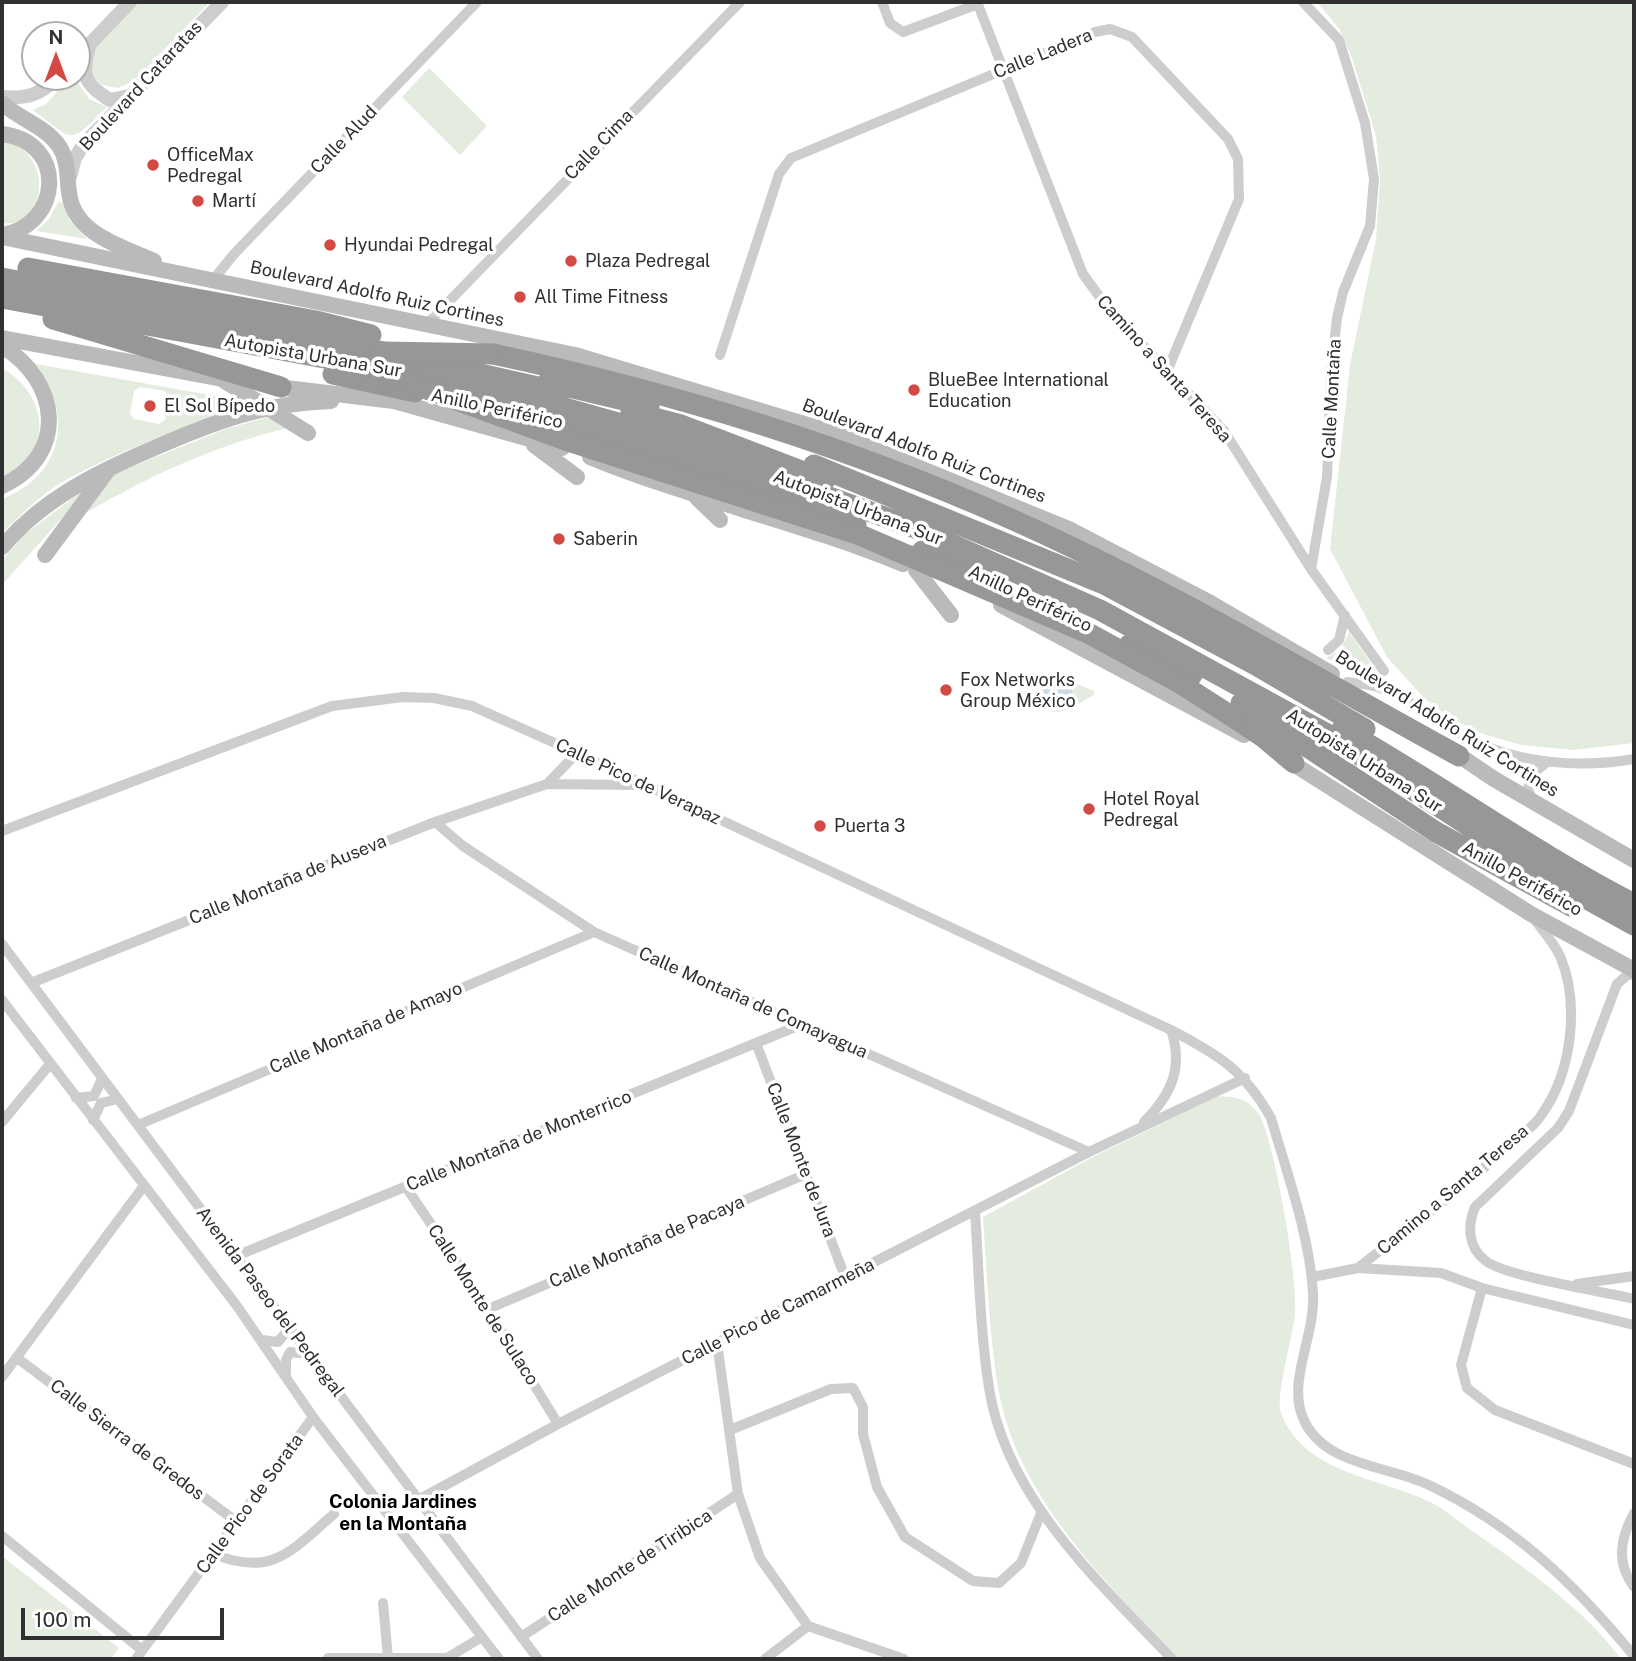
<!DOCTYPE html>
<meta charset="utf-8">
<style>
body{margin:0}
#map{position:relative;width:1636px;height:1661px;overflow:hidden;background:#fff;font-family:"Public Sans",sans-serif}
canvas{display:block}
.frame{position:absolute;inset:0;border:4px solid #303030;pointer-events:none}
.north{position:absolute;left:21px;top:21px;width:70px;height:70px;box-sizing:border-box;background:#fff;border:2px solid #acacac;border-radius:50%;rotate:0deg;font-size:19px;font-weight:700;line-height:28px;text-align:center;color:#303030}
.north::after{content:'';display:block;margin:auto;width:24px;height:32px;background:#d34a45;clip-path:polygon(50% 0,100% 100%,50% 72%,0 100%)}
.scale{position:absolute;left:21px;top:1608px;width:203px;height:32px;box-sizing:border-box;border:4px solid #303030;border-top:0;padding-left:9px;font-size:21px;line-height:24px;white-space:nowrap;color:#303030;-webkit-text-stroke:5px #fff;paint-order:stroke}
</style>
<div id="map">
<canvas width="1636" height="1661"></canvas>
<div class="frame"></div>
<div class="north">N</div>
<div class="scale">100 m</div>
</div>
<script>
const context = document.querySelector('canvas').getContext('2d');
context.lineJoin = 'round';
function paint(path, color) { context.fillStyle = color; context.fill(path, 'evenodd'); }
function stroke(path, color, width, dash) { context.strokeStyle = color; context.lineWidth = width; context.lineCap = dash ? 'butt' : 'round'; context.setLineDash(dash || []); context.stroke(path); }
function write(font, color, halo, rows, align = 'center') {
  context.font = font + ' "Public Sans",sans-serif'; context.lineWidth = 7; context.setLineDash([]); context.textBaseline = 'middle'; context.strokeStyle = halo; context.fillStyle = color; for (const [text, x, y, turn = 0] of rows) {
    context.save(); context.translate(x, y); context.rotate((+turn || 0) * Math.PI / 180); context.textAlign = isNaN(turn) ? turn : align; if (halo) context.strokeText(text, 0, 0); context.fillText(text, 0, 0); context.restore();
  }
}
paint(new Path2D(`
 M138,2H210L135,80L118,88L102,85L93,76L89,64L94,49Z
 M1317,2H1634V743L1574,750L1521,745L1483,734L1450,718L1424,698L1387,657L1330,549L1350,365L1376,239L1380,180L1376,136L1352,58L1340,30Z
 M429,68L487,126L460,155L402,97Z
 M70,77H74L89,99L107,107C67,147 75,141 33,110L46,104Z
 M2,141C56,150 47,230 2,223Z
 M58,202H62L70,221L87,239L36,231L49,219Z
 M36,364L249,402L253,407C188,425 118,450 59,484C38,497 20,516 2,533V499C65,474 73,415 36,364ZM140,387L165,391L169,397L165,420L159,424L134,419L130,413L134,391Z
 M2,368C35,387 53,426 27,460C21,469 10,475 2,481Z
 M275,415L291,427C213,446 151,475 82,515L113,474L226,429Z
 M94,482L2,585V560L24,535Z
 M1349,632L1378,673L1374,682L1326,658L1341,649Z
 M1055,674L1094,691V695C1084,700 1068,712 1057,712C1031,712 1034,683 1055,674Z
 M1216,1097C1233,1095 1248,1099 1258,1113C1274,1135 1299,1284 1295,1314C1293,1337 1275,1395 1281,1413C1304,1474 1379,1477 1430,1502C1447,1510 1462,1525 1478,1535C1529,1571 1584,1609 1621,1659H1178C1106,1581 1016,1497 998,1387C989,1332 987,1274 983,1217L1091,1158Z
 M2,1556L119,1648L111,1659H2Z`), '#e4ebdf');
paint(new Path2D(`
 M1042 693a15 15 0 1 1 30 0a15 15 0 1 1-30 0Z`), '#cddbe9');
stroke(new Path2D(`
 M882,2L890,23L903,32L978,4
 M977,2L1083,274L1107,307L1224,431L1311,569L1384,671
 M1303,2L1339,40L1365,123L1374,179L1370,226L1343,292L1337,318L1331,371L1327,477L1311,569
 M213,280L234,254L477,2
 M427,324L740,2
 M720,355L779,174L791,158L1095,32L1110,29L1132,37L1228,139L1238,159L1239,199L1168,369
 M1328,650L1339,640L1345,615
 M1347,682C1358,684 1373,684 1383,689C1415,702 1442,724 1472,740C1520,764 1581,768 1634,759
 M547,784L577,753
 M1533,802L1528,789L1531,775L1547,762
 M435,822L463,846L594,932L1089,1152
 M2,831L332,706L403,697L434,698L472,706L577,753L1171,1030C1219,1055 1244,1070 1271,1118C1287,1173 1310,1237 1313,1293C1316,1334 1287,1381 1303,1418C1323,1466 1387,1465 1429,1485C1515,1526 1574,1583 1634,1656
 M2,944L538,1659
 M1634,974L1626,976L1617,984L1569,1111L1558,1128L1475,1207C1467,1226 1468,1248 1486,1261C1504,1276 1605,1292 1634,1299
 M31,983L435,822L547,784L638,785
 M2,1000L237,1306L313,1417L499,1659
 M756,1043L845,1277
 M76,1098L94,1096L102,1079
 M93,1120L101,1103L118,1099
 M2,1122L50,1064
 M1144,1122C1171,1095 1184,1068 1171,1030
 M138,1125L594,932
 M406,1187L488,1309L558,1424
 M975,1212C979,1271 980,1330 989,1388C1006,1498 1099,1582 1172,1659
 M236,1256L800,1025
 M1358,1268C1408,1228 1460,1191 1507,1147C1519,1137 1534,1127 1542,1114C1572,1072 1580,1003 1560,956C1554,942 1541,929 1532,916
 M1312,1277L1358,1268L1441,1273L1482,1288L1634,1325
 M1577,1284L1634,1276
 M1482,1288L1461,1365L1467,1388L1495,1410L1634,1464
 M488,1309L806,1174
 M262,1340L278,1342L287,1331V1324
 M717,1343L738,1494L760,1558L808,1626L904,1659
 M17,1358L237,1522
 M286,1373V1360L290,1352L309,1354
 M2,1377L143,1187
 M730,1430L831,1389L853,1388L863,1407V1434L877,1487L905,1537L973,1581L999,1583L1021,1563L1041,1513
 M418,1500L558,1424L1089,1152L1245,1078
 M1634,1513C1620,1539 1616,1563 1634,1587
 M2,1536L142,1650
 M214,1554C272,1578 292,1550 334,1514
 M383,1603L388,1658
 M521,1637L738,1494
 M328,1658H447L482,1637
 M136,1659L313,1417
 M765,1659L808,1626`), '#cdcdcd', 10);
stroke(new Path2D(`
 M90,43C81,73 82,83 110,100L129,96
 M85,49L130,2
 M2,97C27,99 40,95 58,77
 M70,177L75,158L83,145L222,2`), '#cdcdcd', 14);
stroke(new Path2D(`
 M2,103C19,119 45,126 59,146C70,163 66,180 70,198C77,235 125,248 154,261
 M2,134C68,142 62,225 2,235
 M2,237L575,355L834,433L1071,530L1207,601L1332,674
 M2,338L233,381
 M2,346C60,381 69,455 2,486
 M223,380L308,433
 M269,386L394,401L562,448
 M534,445L577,477
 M590,457C692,499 801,522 903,564
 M697,498L720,520
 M2,547C43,499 96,473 152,449C214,422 263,403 331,401
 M45,555L108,470
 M916,570L951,615
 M1001,605L1244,735
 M1451,750L1494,779L1634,860
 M1284,758L1531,914L1634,970`), '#bababa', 16);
stroke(new Path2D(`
 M28,268L316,321L371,335
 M2,278L343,343L560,392
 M2,298L448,381L540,401L647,431L915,528L1100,610L1327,734L1546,876L1634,925
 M53,319L281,387
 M493,354C671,392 845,445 1011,519C1166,588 1311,675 1459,756
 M333,374L415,392
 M548,382L649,406
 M505,411C626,437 741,479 856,525
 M631,412L681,425L825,480
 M814,465L1104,584L1254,664L1365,729
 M922,551L998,584
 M1129,645L1192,675
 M1241,703L1436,832L1571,906
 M1236,719L1263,737L1294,763
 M1342,729C1441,785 1533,852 1634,904`), '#979797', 21);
stroke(new Path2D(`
 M383,352L493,354
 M361,365L565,440L860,535L1088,633L1178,682L1236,719`), '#979797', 21);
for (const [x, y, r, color] of [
 [153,165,7,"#d34a45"],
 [198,201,7,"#d34a45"],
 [330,245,7,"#d34a45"],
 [571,261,7,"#d34a45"],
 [520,297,7,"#d34a45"],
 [914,390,7,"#d34a45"],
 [150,406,7,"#d34a45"],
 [559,539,7,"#d34a45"],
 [946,690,7,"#d34a45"],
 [1089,809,7,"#d34a45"],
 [820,826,7,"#d34a45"]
]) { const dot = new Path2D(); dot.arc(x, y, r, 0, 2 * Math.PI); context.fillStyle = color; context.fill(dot); stroke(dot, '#fff', 2.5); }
write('18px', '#303030', '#fff', [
 ["Calle Ladera",1043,54,-22],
 ["Boulevard Cataratas",141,86,-47],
 ["Calle Alud",344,140,-46],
 ["Calle Cima",599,145,-46],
 ["Boulevard Adolfo Ruiz Cortines",377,294,12],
 ["Autopista Urbana Sur",313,356,10],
 ["Camino a Santa Teresa",1164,369,48],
 ["Calle Montaña",1332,399,-87],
 ["Anillo Periférico",497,409,12],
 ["Boulevard Adolfo Ruiz Cortines",924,451,21],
 ["Autopista Urbana Sur",858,508,21],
 ["Anillo Periférico",1030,599,25],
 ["Boulevard Adolfo Ruiz Cortines",1447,724,32],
 ["Autopista Urbana Sur",1364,761,32],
 ["Calle Pico de Verapaz",638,782,25],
 ["Anillo Periférico",1522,879,29],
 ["Calle Montaña de Auseva",288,880,-22],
 ["Calle Montaña de Comayagua",753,1003,24],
 ["Calle Montaña de Amayo",366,1028,-23],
 ["Calle Montaña de Monterrico",519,1141,-22],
 ["Calle Monte de Jura",801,1160,69],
 ["Camino a Santa Teresa",1453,1190,-40],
 ["Calle Montaña de Pacaya",647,1242,-23],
 ["Avenida Paseo del Pedregal",270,1302,53],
 ["Calle Monte de Sulaco",483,1305,57],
 ["Calle Pico de Camarmeña",778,1312,-27],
 ["Calle Sierra de Gredos",127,1440,37],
 ["Calle Pico de Sorata",250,1504,-54],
 ["Calle Monte de Tiribica",630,1566,-33]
]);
write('18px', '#303030', '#fff', [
 ["OfficeMax",167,155],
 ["Pedregal",167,176],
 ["Martí",212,201],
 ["Hyundai Pedregal",344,245],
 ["Plaza Pedregal",585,261],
 ["All Time Fitness",534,297],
 ["BlueBee International",928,380],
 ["Education",928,401],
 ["El Sol Bípedo",164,406],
 ["Saberin",573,539],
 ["Fox Networks",960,680],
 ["Group México",960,701],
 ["Hotel Royal",1103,799],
 ["Pedregal",1103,820],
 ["Puerta 3",834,826]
], 'left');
write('bold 19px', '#000', '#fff', [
 ["Colonia Jardines",403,1502],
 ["en la Montaña",403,1524]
]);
</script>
